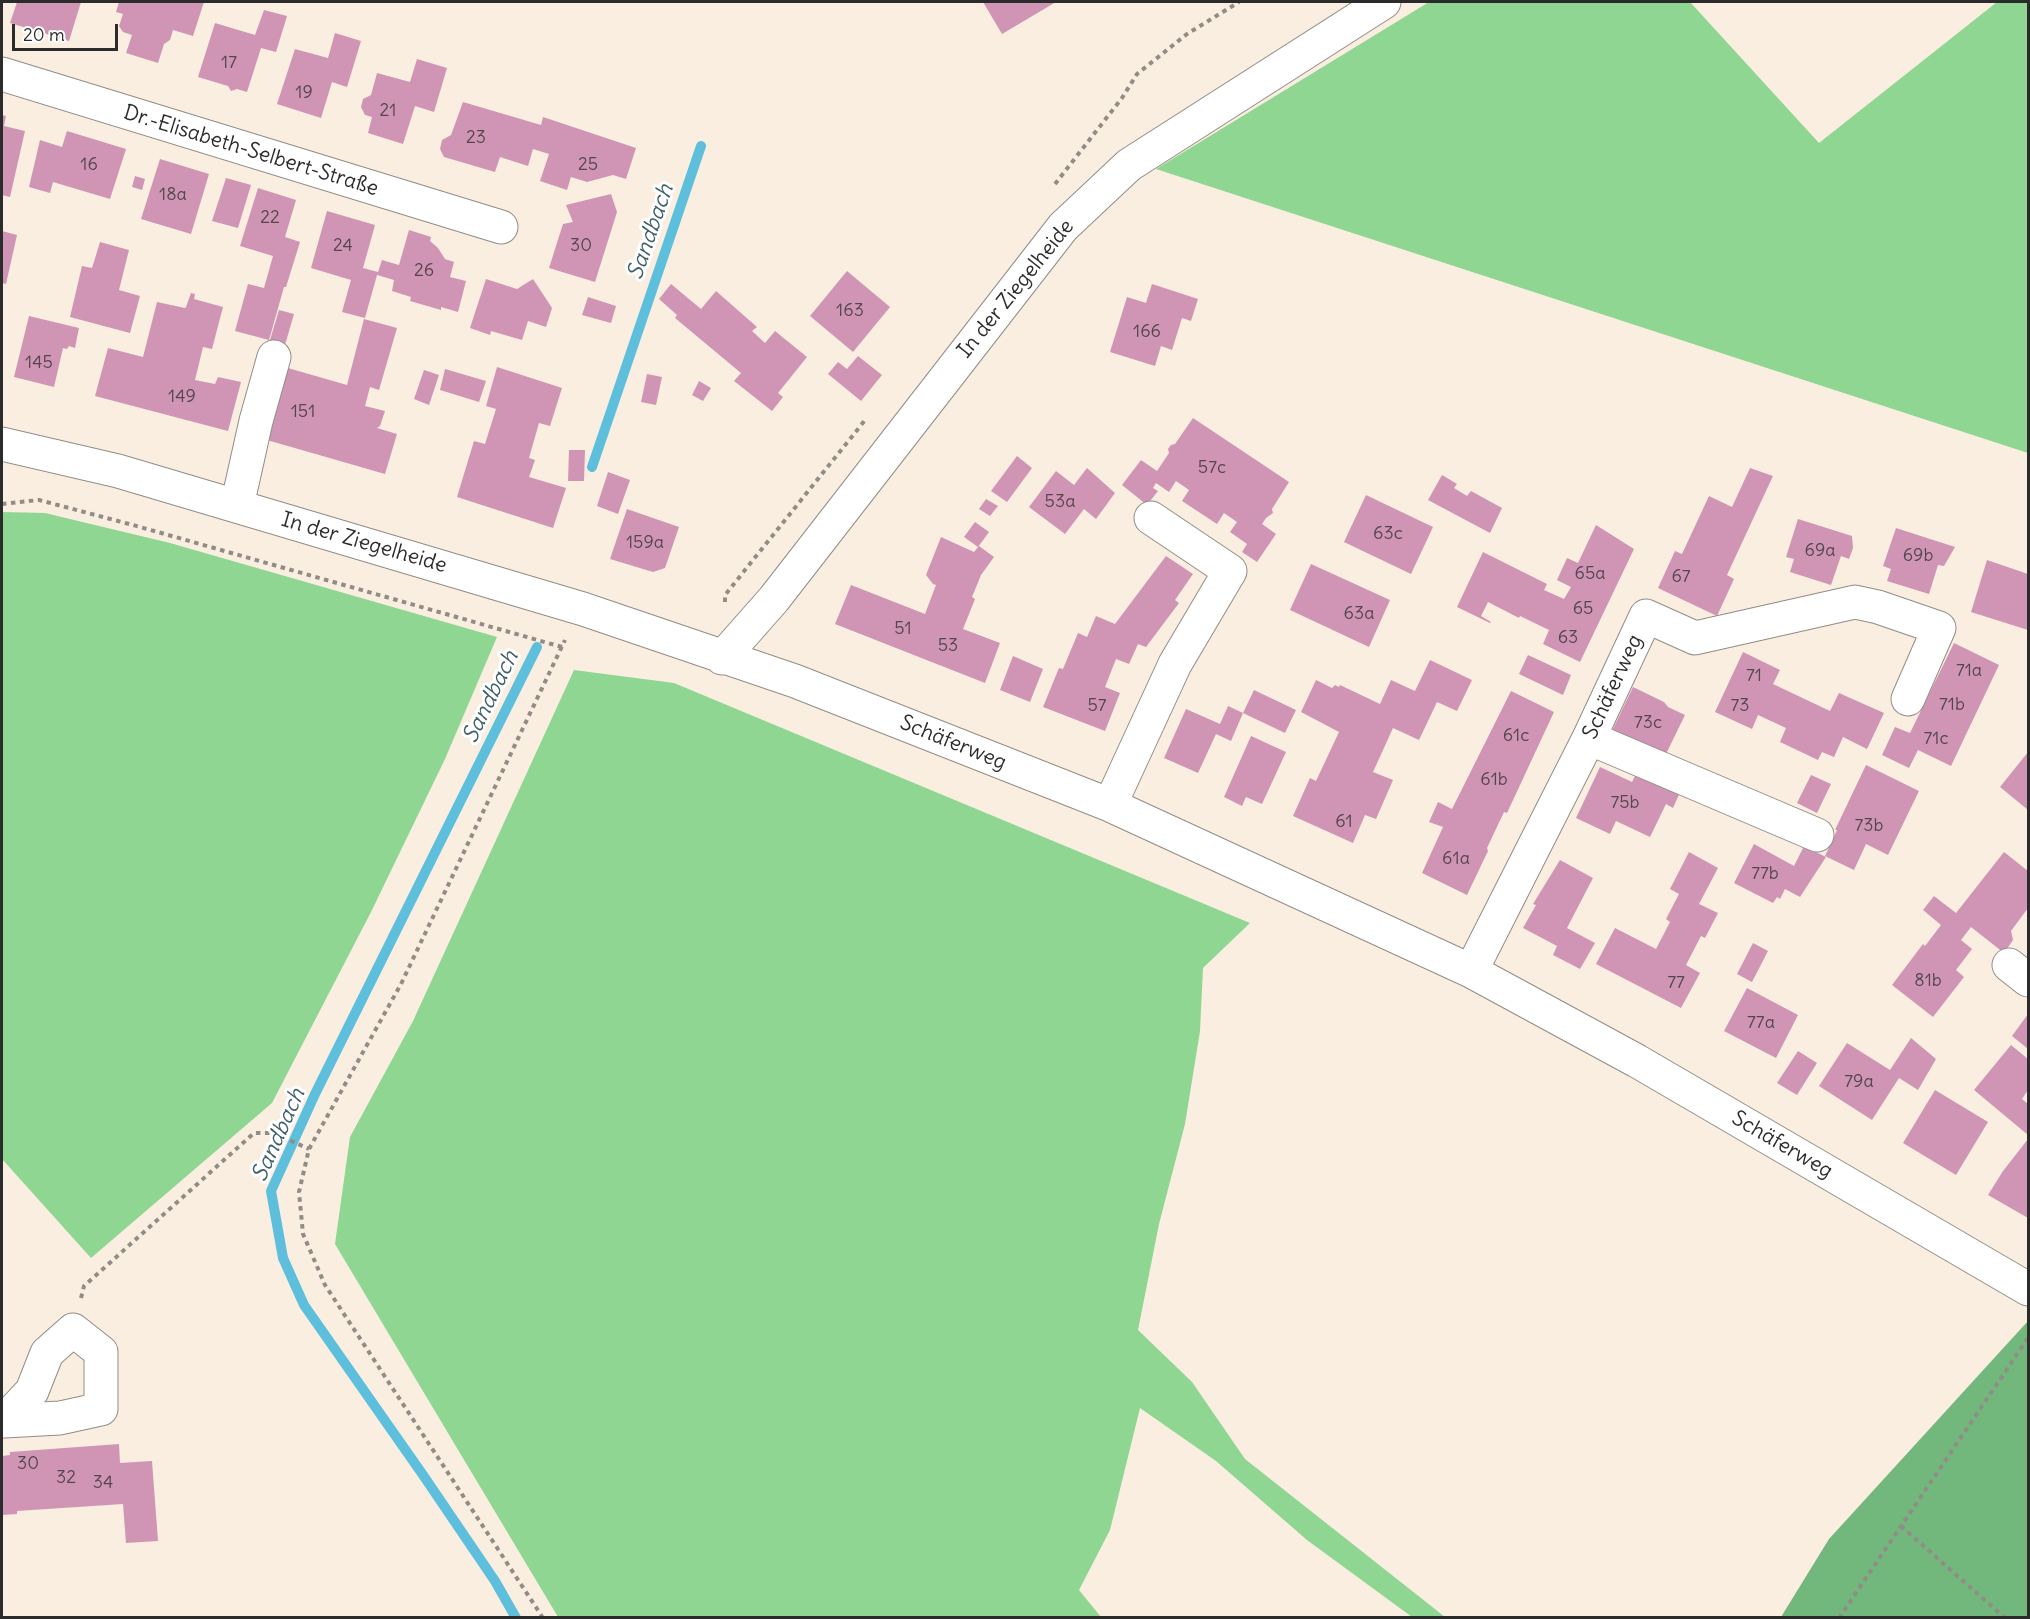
<!DOCTYPE html>
<meta charset="utf-8">
<style>
body{margin:0}
#map{position:relative;width:2030px;height:1619px;overflow:hidden;background:#faeee0;font-family:Delius,sans-serif}
canvas{display:block}
.frame{position:absolute;inset:0;border:3px solid #2b2b2b;pointer-events:none}
.scale{position:absolute;left:12px;top:24px;width:106px;height:27px;box-sizing:border-box;border:3px solid #2b2b2b;border-top:0;padding-left:8px;font-size:18px;line-height:21px;white-space:nowrap;color:#2b2b2b;-webkit-text-stroke:4px #fff;paint-order:stroke}
</style>
<div id="map">
<canvas width="2030" height="1619"></canvas>
<div class="frame"></div>
<div class="scale">20 m</div>
</div>
<script>
const context = document.querySelector('canvas').getContext('2d');
context.lineJoin = 'round';
function paint(path, color) { context.fillStyle = color; context.fill(path, 'evenodd'); }
function stroke(path, color, width, dash) { context.strokeStyle = color; context.lineWidth = width; context.lineCap = dash ? 'butt' : 'round'; context.setLineDash(dash || []); context.stroke(path); }
function write(font, color, halo, rows, align = 'center') {
  context.font = font + ' Delius,sans-serif'; context.lineWidth = 6; context.setLineDash([]); context.textBaseline = 'middle'; context.strokeStyle = halo; context.fillStyle = color; for (const [text, x, y, turn = 0] of rows) {
    context.save(); context.translate(x, y); context.rotate((+turn || 0) * Math.PI / 180); context.textAlign = isNaN(turn) ? turn : align; if (halo) context.strokeText(text, 0, 0); context.fillText(text, 0, 0); context.restore();
  }
}
paint(new Path2D(`
 M1429,2H1690L1819,143L1997,2H2028V453L1156,169Z
 M2,512L45,513L170,543L497,637L445,759L371,912L272,1103L91,1258L2,1159Z
 M574,670L674,683L1250,923L1203,968L1200,1031L1185,1124L1159,1224L1138,1330L1192,1382L1245,1459L1445,1617H1412L1307,1540L1216,1461L1140,1408L1110,1530L1079,1590L1101,1617H558L335,1244L350,1137L413,1021Z`), '#8ed691');
paint(new Path2D(`
 M2028,1321V1617H1781L1829,1539Z`), '#72b77b');
stroke(new Path2D(`
 M592,467L701,146
 M516,1618L495,1581L423,1475L304,1305L283,1258L271,1191L315,1094L537,647`), '#5ebfdc', 10);
paint(new Path2D(`
 M17,2H81L69,41L10,23Z
 M119,2H204L193,36L173,30L170,40L164,44L158,63L126,53L132,35L123,32L119,26L123,14L116,12Z
 M983,2H1056L1002,34Z
 M264,10L287,16L276,52L261,48L247,92L237,89L231,91L228,86L198,77L215,23L255,35Z
 M335,33L361,41L347,87L332,82L321,118L277,104L295,49L328,58Z
 M417,59L447,68L434,112L415,106L403,144L368,133L372,117L365,115L361,107L363,99L371,95L377,73L410,82Z
 M463,102L541,125L543,117L636,148L626,179L613,175L587,182L571,177L567,190L540,181L549,154L533,149L528,166L500,157L495,172L444,157L440,149L442,140L451,135Z
 M2,115L6,116L4,126L25,131L10,197L2,195Z
 M67,131L126,149L110,199L53,182L50,193L29,187L40,140L62,147Z
 M160,159L209,174L191,234L141,219Z
 M135,176L145,179L142,190L132,187Z
 M226,178L251,185L238,228L212,221Z
 M258,188L296,200L285,237L300,242L286,287H284L269,340L235,331L248,284L264,288L273,256L240,246Z
 M611,194L617,212L595,282L549,268L563,224L573,222L566,205Z
 M327,211L375,225L363,268L378,272L382,260L399,265L409,230L431,237L430,241L438,248L445,259L454,262L450,277L466,281L458,312L441,307V310L410,301L411,297L392,291L394,280L377,275L365,318L342,312L351,280L311,268Z
 M2,231L17,235L6,284L2,283Z
 M100,242L129,250L119,290L140,296L130,333L70,317L82,266L92,268Z
 M847,271L890,307L853,352L810,316Z
 M486,279L517,289L533,279L552,308L546,327L528,321L522,340L491,331L490,335L470,328Z
 M671,284L701,309L716,291L757,327L752,331L765,343L775,331L807,357L778,393L783,397L772,411L734,381L741,373L675,318L677,315L659,299Z
 M1152,284L1198,299L1191,321L1182,318L1172,350L1161,346L1155,366L1110,352L1127,297L1146,303Z
 M191,293L195,294L194,299L223,307L212,349L203,347L195,380L215,384L218,377L241,382L228,431L95,396L108,348L143,357L157,302L185,308L186,307Z
 M588,297L616,306L611,323L582,315Z
 M279,310L294,314L285,345L270,340Z
 M29,316L79,328L75,348L69,346L67,349L63,348L54,387L14,377Z
 M364,319L397,328L379,390L370,387L365,406L385,411L380,426L377,428L397,434L385,474L260,438L281,366L347,385Z
 M858,356L882,375L861,401L828,374L838,362L847,369Z
 M497,367L562,388L550,426L539,423L529,458L535,460L529,477L566,488L553,528L457,497L474,441L485,444L496,409L486,406Z
 M445,369L486,381L479,402L440,390Z
 M424,370L439,375L429,405L414,399Z
 M647,374L662,377L656,405L641,402Z
 M699,381L711,388L703,401L692,395Z
 M1193,418L1289,482L1272,509L1273,513L1266,518L1262,524L1276,534L1257,562L1242,552L1247,544L1230,532L1237,522L1224,513L1217,524L1182,501L1189,490L1176,481L1169,492L1156,483L1153,488L1158,491L1147,505L1122,485L1141,460L1157,471L1169,453L1168,449L1171,445L1175,444Z
 M569,450H585L584,481H568Z
 M1017,456L1032,468L1007,502L991,491Z
 M1087,468L1115,493L1096,519L1084,509L1065,534L1029,507L1056,471L1074,485Z
 M1750,468L1773,476L1727,575L1734,579L1717,616L1658,588L1675,551L1682,554L1709,496L1732,507Z
 M608,472L630,480L618,514L597,506Z
 M1442,475L1457,484L1454,488L1467,496L1471,491L1502,508L1490,533L1428,500Z
 M1366,495L1433,527L1411,574L1344,542Z
 M986,499L998,506L990,516L979,509Z
 M627,509L679,527L665,568L653,572L610,559Z
 M1798,519L1852,536L1853,548L1849,559L1841,556L1831,585L1790,572L1794,559L1786,557Z
 M975,522L989,532L978,547L964,537Z
 M1596,525L1634,549L1580,662L1543,644L1549,630L1520,616L1519,618L1488,602L1481,616L1491,622L1490,623L1457,607L1483,552L1547,584L1544,590L1564,599L1571,587L1557,580L1567,558L1578,563Z
 M1896,528L1955,547L1944,566L1938,565L1929,594L1887,581L1891,569L1883,566Z
 M941,537L974,552L979,546L994,557L981,575L972,597L975,599L963,629L1000,643L985,683L835,624L851,585L925,614L936,585L933,584L926,575Z
 M1166,556L1193,574L1175,600L1179,603L1146,647L1138,644L1129,664L1116,659L1105,687L1120,693L1105,731L1043,707L1059,668L1063,669L1078,633L1087,637L1096,616L1115,624Z
 M1987,560L2028,574V630L1971,612Z
 M1311,564L1390,600L1369,647L1290,610Z
 M1954,643L1999,665L1951,766L1918,750L1909,768L1882,755L1895,727L1910,733Z
 M1743,652L1780,670L1773,684L1830,711L1839,693L1884,713L1867,749L1843,737L1834,757L1822,752L1818,760L1780,742L1786,728L1758,715L1752,729L1715,712Z
 M1528,655L1571,675L1563,695L1519,674Z
 M1013,656L1043,669L1030,702L1000,690Z
 M1430,660L1472,680L1457,711L1437,702L1419,740L1393,728L1373,772L1393,780L1376,819L1365,815L1353,843L1293,816L1310,778L1316,781L1339,732L1301,712L1316,680L1332,688L1335,685L1339,687L1340,685L1380,704L1391,680L1415,691Z
 M1633,687L1664,702L1668,707L1685,715L1665,756L1612,731Z
 M1254,690L1296,710L1285,733L1243,713L1231,741L1216,734L1198,773L1164,758L1186,709L1220,724L1228,706L1243,713Z
 M1511,691L1554,712L1507,813L1504,812L1487,848L1488,851L1467,895L1422,873L1443,827L1429,822L1438,802L1452,809Z
 M1251,736L1286,752L1262,804L1246,797L1242,806L1224,797Z
 M2028,752V810L2000,787Z
 M1866,765L1919,791L1888,855L1866,844L1854,870L1825,856L1837,830H1835Z
 M1600,767L1632,782L1639,768L1682,788L1673,808L1666,804L1650,837L1616,821L1610,834L1576,818Z
 M1811,775L1831,784L1817,813L1797,803Z
 M1754,844L1794,866L1804,846L1826,857L1800,897L1785,889L1780,899L1777,897L1773,903L1734,883Z
 M1689,852L1718,868L1699,904L1718,913L1705,938L1701,936L1686,965L1700,973L1681,1008L1596,964L1615,928L1656,949L1670,922L1666,919L1679,894L1670,889Z
 M2004,852L2028,871V908L2011,931L2013,940L2004,953L1971,927L1961,940L1972,949L1956,970L1964,977L1933,1017L1892,985L1923,944L1925,946L1941,925L1923,910L1934,896L1956,913Z
 M1560,860L1593,878L1567,928L1595,943L1580,969L1553,955L1557,946L1523,928L1536,905L1533,904Z
 M1753,943L1768,951L1752,982L1737,974Z
 M1747,988L1798,1015L1776,1058L1724,1031Z
 M2028,1014V1049L2012,1036Z
 M1911,1038L1936,1059L1918,1090L1899,1078L1872,1120L1819,1086L1847,1043L1890,1070Z
 M2011,1045L2028,1059V1090L2022,1099L2028,1104V1135L1974,1090Z
 M1798,1051L1817,1063L1797,1095L1777,1083Z
 M1935,1090L1988,1122L1956,1175L1903,1143Z
 M2028,1139V1218L1988,1195L2003,1171Z
 M119,1444L120,1463L152,1461L158,1541L126,1543L123,1504L17,1511V1514L2,1515V1456L10,1455V1452Z`), '#d095b5');
const minor = new Path2D(`
 M2,74L501,227
 M2,444L118,471L583,609L795,681L1110,805L1471,971L1637,1061L2028,1289
 M237,506L256,421L274,357
 M722,658L774,599L1063,227L1129,165L1384,2
 M1589,738L1817,835
 M1110,805L1175,664L1230,571L1151,518
 M2009,965L2028,980
 M1471,971L1589,738L1646,616L1695,638L1855,602L1878,607L1939,628L1908,699
 M2,1421H4L60,1418L101,1409V1352L73,1330L47,1353L32,1391L4,1421`);
stroke(minor, '#928c86', 35);
stroke(new Path2D(`
 M1055,184L1122,98L1137,74L1187,34L1239,2
 M2,504L39,500L133,525L562,647
 M725,602V595L866,419
 M81,1298L84,1286L254,1133H274L309,1149
 M1901,1526L2005,1618
 M543,1618L325,1285L303,1234L299,1192L309,1149L401,984L565,640
 M1839,1618L2028,1338`), '#928c86', 4, [4.5, 4.5]);
stroke(minor, '#fff', 33);
write('18px', '#54464e', null, [
 ["17",229,63],
 ["19",304,93],
 ["21",388,111],
 ["23",476,138],
 ["16",89,165],
 ["25",588,165],
 ["18a",173,195],
 ["22",270,218],
 ["24",343,246],
 ["30",581,246],
 ["26",424,271],
 ["163",850,311],
 ["166",1147,332],
 ["145",39,363],
 ["149",182,397],
 ["151",303,412],
 ["57c",1212,468],
 ["53a",1060,502],
 ["63c",1388,534],
 ["159a",645,543],
 ["69a",1820,551],
 ["69b",1918,556],
 ["65a",1590,574],
 ["67",1681,577],
 ["65",1583,609],
 ["63a",1359,614],
 ["51",903,629],
 ["63",1568,638],
 ["53",948,646],
 ["71a",1969,671],
 ["71",1754,676],
 ["71b",1952,705],
 ["57",1097,706],
 ["73",1740,706],
 ["73c",1648,723],
 ["61c",1516,736],
 ["71c",1936,739],
 ["61b",1494,780],
 ["75b",1625,803],
 ["61",1344,822],
 ["73b",1869,826],
 ["61a",1456,859],
 ["77b",1765,874],
 ["81b",1928,981],
 ["77",1676,983],
 ["77a",1761,1023],
 ["79a",1859,1082],
 ["30",28,1464],
 ["32",66,1478],
 ["34",103,1483]
]);
write('21px', '#2b2b2b', '#fff', [
 ["Dr.-Elisabeth-Selbert-Straße",251,151,17],
 ["In der Ziegelheide",1016,289,-51],
 ["In der Ziegelheide",364,543,16],
 ["Schäferweg",1613,687,-65],
 ["Schäferweg",953,743,22],
 ["Schäferweg",1782,1145,30]
]);
write('italic 22px', '#3d5f69', '#fff', [
 ["Sandbach",651,232,-71],
 ["Sandbach",491,697,-64],
 ["Sandbach",279,1135,-66]
]);
</script>
